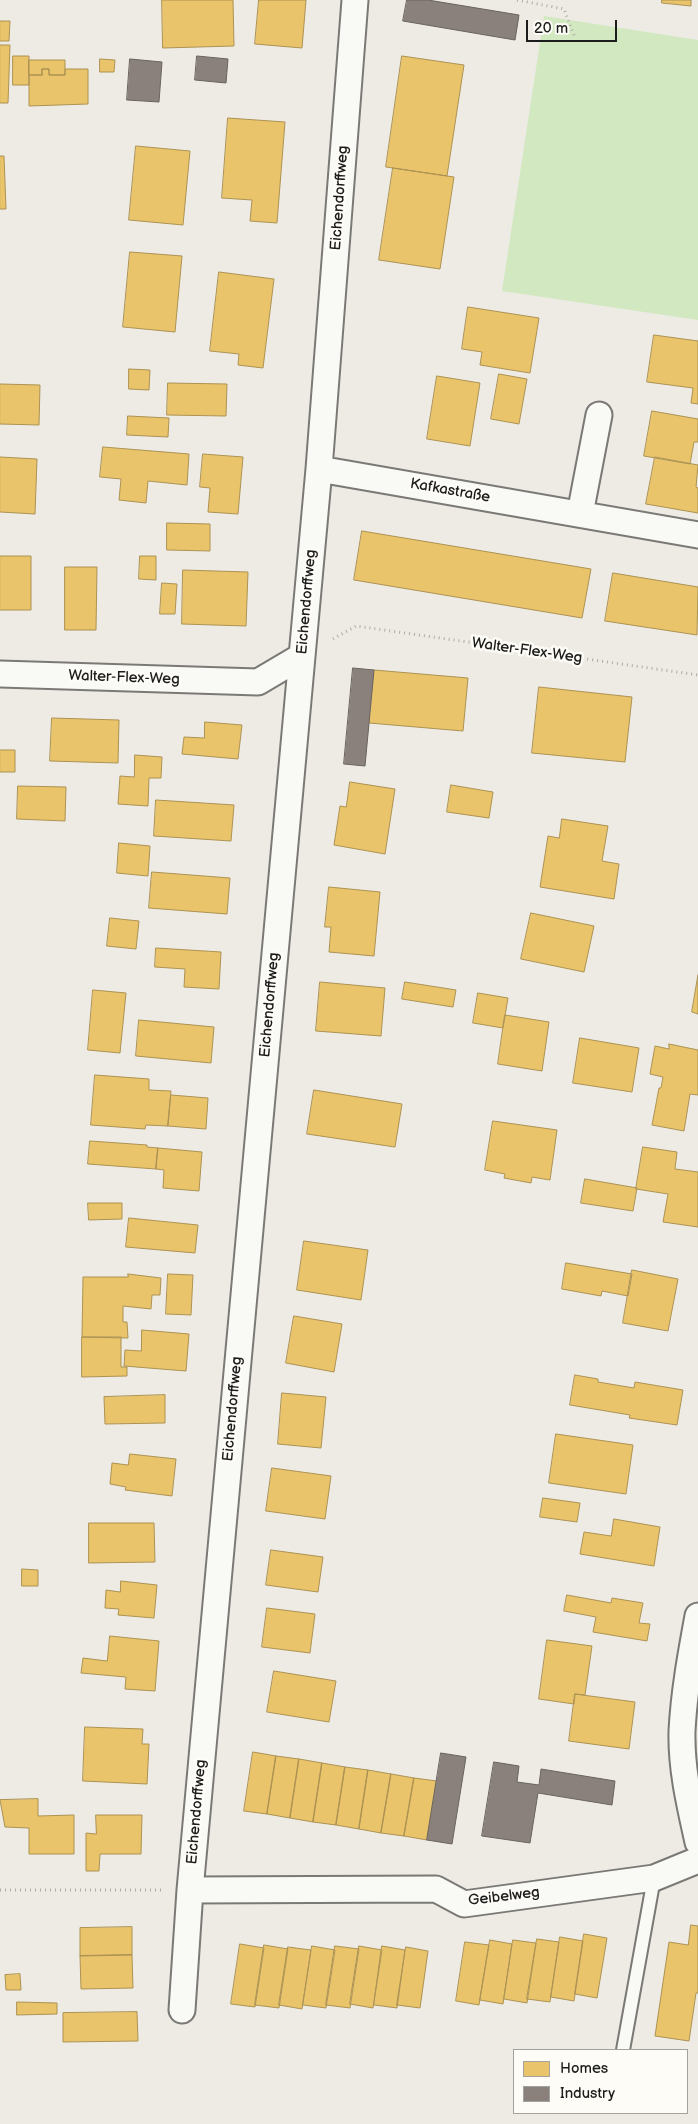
<!DOCTYPE html>
<meta charset="utf-8">
<style>
body{margin:0}
#map{position:relative;width:698px;height:2124px;overflow:hidden;background:#eeebe4;font-family:"Balsamiq Sans",sans-serif}
canvas{display:block}
.legend{position:absolute;left:513px;top:2049px;width:175px;height:65px;box-sizing:border-box;background:#fdfcf7;border:1px solid #a3a29f;margin:0;padding:6px 9px;list-style:none;font-size:15px;color:#1c1c1c}
.legend li{display:flex;align-items:center;gap:10px;height:25px}
.legend b{width:25px;border:1px solid #a3a29f}
.scale{position:absolute;left:526px;top:20px;width:91px;height:22px;box-sizing:border-box;border:2px solid #1c1c1c;border-top:0;padding-left:6px;font-size:15px;line-height:18px;white-space:nowrap;color:#1c1c1c;-webkit-text-stroke:4px #fdfcf7;paint-order:stroke}
</style>
<div id="map">
<canvas width="698" height="2124"></canvas>
<ul class="legend">
<li><b style="height:14px;background:#e9c46a"></b>Homes</li>
<li><b style="height:14px;background:#8a817c"></b>Industry</li>
</ul>
<div class="scale">20 m</div>
</div>
<script>
const context = document.querySelector('canvas').getContext('2d');
context.lineJoin = 'round';
function paint(path, color) { context.fillStyle = color; context.fill(path, 'evenodd'); }
function stroke(path, color, width, dash) { context.strokeStyle = color; context.lineWidth = width; context.lineCap = dash ? 'butt' : 'round'; context.setLineDash(dash || []); context.stroke(path); }
function write(font, color, halo, rows, align = 'center') {
  context.font = font + ' "Balsamiq Sans",sans-serif'; context.lineWidth = 5; context.setLineDash([]); context.textBaseline = 'middle'; context.strokeStyle = halo; context.fillStyle = color; for (const [text, x, y, turn = 0] of rows) {
    context.save(); context.translate(x, y); context.rotate((+turn || 0) * Math.PI / 180); context.textAlign = isNaN(turn) ? turn : align; if (halo) context.strokeText(text, 0, 0); context.fillText(text, 0, 0); context.restore();
  }
}
paint(new Path2D(`
 M544,16L698,40V320L502,291Z`), '#d1e8c1');
const homes = new Path2D(`
 M162,0H233L234,46L163,48Z
 M259,0H306L302,48L255,44Z
 M662,0H691V6L662,3Z
 M0,21H10L9,41H0Z
 M0,45H10L8,103H0Z
 M13,56H29V85H13Z
 M402,56L464,65L447,176L386,167Z
 M100,59L115,60L114,72H100Z
 M29,60H65V75H49V69H42V75H29Z
 M42,69H49V75H65V69H88V104L29,106V75H42Z
 M228,118L285,122L277,223L250,221L252,200L222,198Z
 M136,146L190,151L183,225L129,220Z
 M0,156H4L6,209H0Z
 M393,168L454,177L440,269L379,260Z
 M130,252L182,256L175,332L123,327Z
 M219,272L274,279L263,368L238,365L239,354L210,351Z
 M468,307L539,318L530,373L480,365L482,352L462,349Z
 M654,335L698,341V404L691,403L693,388L647,382Z
 M129,369L150,370L149,390L129,389Z
 M499,374L527,379L519,424L491,419Z
 M437,376L480,383L470,446L427,439Z
 M168,383L227,384L226,416L167,415Z
 M0,384L40,385L39,425L0,424Z
 M652,411L698,419V442H694L690,464L644,456Z
 M128,416L169,418L168,437L127,435Z
 M103,447L189,454L187,485L148,481L146,503L119,500L121,479L100,477Z
 M203,454L243,457L238,514L208,512L210,488L200,487Z
 M0,457L37,459L35,514L0,512Z
 M655,457L698,465L696,487L698,488V513L646,504Z
 M167,523L210,524V551L167,550Z
 M362,531L591,569L582,618L354,580Z
 M0,556H31V610H0Z
 M140,556H156V580L139,579Z
 M65,567H97L96,630H65Z
 M183,570L248,572L246,626L182,624Z
 M613,573L698,587L697,635L605,621Z
 M162,583L177,584L175,614H160Z
 M374,670L468,678L463,731L369,723Z
 M539,687L632,697L625,762L532,753Z
 M52,718L119,720L118,763L50,761Z
 M205,722L242,725L238,759L182,754L184,737L204,738Z
 M0,750H15V772H0Z
 M135,755L162,757L161,778H149L148,806L118,804L120,776L134,777Z
 M350,782L395,789L385,854L334,845L340,806L346,807Z
 M451,785L493,792L489,818L447,812Z
 M18,786L66,787L65,821L17,819Z
 M156,800L234,805L231,841L154,836Z
 M562,819L608,826L602,861L619,864L614,899L540,887L548,836L559,838Z
 M119,843L150,846L148,876L117,873Z
 M152,872L230,878L227,914L149,908Z
 M329,887L380,892L374,956L329,952L331,927H325Z
 M531,913L594,926L584,972L521,959Z
 M110,918L139,921L136,949L107,946Z
 M156,948L221,952L219,989L184,987L185,969L155,967Z
 M698,975V1014L692,1012Z
 M320,982L385,988L381,1036L316,1031Z
 M405,982L456,990L453,1007L402,999Z
 M93,990L126,993L120,1053L88,1050Z
 M478,993L508,998L503,1028L473,1023Z
 M505,1015L549,1022L542,1071L498,1064Z
 M139,1020L214,1027L211,1063L136,1056Z
 M580,1038L639,1048L632,1092L573,1083Z
 M669,1044L698,1050V1095L690,1094L684,1131L652,1125L659,1088H661L663,1077L650,1074L655,1046L669,1049Z
 M95,1075L149,1079V1090L171,1091L168,1126L146,1125L145,1129L91,1125Z
 M314,1090L402,1104L395,1147L307,1134Z
 M171,1095L208,1098L206,1129L168,1126Z
 M493,1121L557,1130L550,1180L532,1177L531,1183L504,1178L505,1174L485,1170Z
 M90,1141L147,1145V1147L158,1148L156,1169L88,1164Z
 M643,1147L677,1152L675,1169L698,1172V1227L663,1222L668,1194L636,1189Z
 M158,1148L202,1152L199,1191L163,1188L164,1170L156,1169Z
 M585,1179L637,1188L633,1211L581,1203Z
 M88,1203H122V1219L89,1220Z
 M129,1218L198,1225L195,1253L126,1247Z
 M304,1241L368,1250L361,1300L297,1290Z
 M566,1263L632,1274L628,1296L602,1291L601,1296L562,1289Z
 M632,1270L678,1279L668,1331L623,1323Z
 M128,1274L161,1278L160,1295H152L151,1309L123,1306V1322H127L128,1338L82,1337L83,1277H128Z
 M168,1274L193,1275L191,1315L166,1314Z
 M294,1316L342,1324L334,1372L286,1363Z
 M142,1330L189,1334L186,1371L124,1366L125,1350L141,1351Z
 M82,1337H121V1367H127V1376L82,1377Z
 M575,1375L598,1379V1382L634,1388L635,1382L683,1390L677,1425L629,1418L630,1415L570,1405Z
 M282,1393L326,1397L321,1448L278,1444Z
 M165,1395V1423L105,1424L104,1397Z
 M556,1434L633,1445L626,1494L549,1483Z
 M130,1454L176,1459L172,1496L125,1490L126,1487L110,1484L112,1463L128,1465Z
 M272,1468L331,1476L325,1519L266,1511Z
 M543,1498L580,1503L577,1522L540,1517Z
 M614,1519L660,1527L654,1566L580,1554L584,1532L611,1536Z
 M89,1523H154L155,1562L89,1563Z
 M271,1550L323,1557L318,1592L266,1585Z
 M22,1569L38,1570V1586H22Z
 M121,1581L157,1585L154,1618L118,1615L119,1609L105,1608L106,1590L120,1592Z
 M567,1595L611,1603L612,1598L643,1603L639,1623L650,1624L647,1641L593,1632L596,1617L564,1611Z
 M267,1608L315,1614L310,1653L262,1647Z
 M110,1636L159,1641L155,1691L125,1689L126,1677L81,1673L83,1658L107,1661Z
 M547,1640L592,1646L585,1695L575,1694L574,1704L539,1699Z
 M274,1671L336,1681L329,1722L267,1712Z
 M575,1694L635,1702L629,1749L569,1741Z
 M85,1727L143,1729L142,1744H149L147,1784L83,1781Z
 M253,1752L276,1756L267,1814L244,1811Z
 M276,1756L299,1759L290,1818L267,1814Z
 M299,1759L322,1763L313,1822L290,1818Z
 M322,1763L345,1767L336,1825L313,1822Z
 M345,1767L368,1770L359,1829L336,1825Z
 M368,1770L391,1774L381,1833L359,1829Z
 M391,1774L414,1778L404,1836L381,1833Z
 M414,1778L437,1781L427,1840L404,1836Z
 M38,1799V1816L74,1815V1854H29V1828L5,1827L0,1800Z
 M96,1815H142L141,1854H100L99,1871H86V1833L96,1834Z
 M691,1925L698,1926V1993H696L689,2041L655,2036L669,1942L688,1945Z
 M132,1927V1955L80,1956V1928Z
 M584,1934L607,1938L597,1998L575,1994Z
 M560,1937L583,1941L574,2001L551,1997Z
 M537,1939L559,1942L550,2002L527,1999Z
 M490,1940L512,1944L503,2004L480,2000Z
 M513,1940L536,1943L527,2003L504,1999Z
 M465,1942L489,1945L479,2005L456,2001Z
 M240,1944L264,1948L255,2007L231,2004Z
 M264,1945L288,1949L279,2008L255,2005Z
 M312,1946L335,1950L326,2008L303,2005Z
 M335,1946L359,1949L350,2008L326,2005Z
 M359,1946L382,1950L373,2008L350,2004Z
 M382,1946L405,1950L397,2008L374,2005Z
 M288,1947L311,1950L302,2009L279,2005Z
 M406,1947L428,1951L420,2008L397,2005Z
 M132,1955L133,1988L81,1989L80,1956Z
 M20,1974L21,1990H6L5,1975Z
 M17,2002L57,2003V2014L17,2015Z
 M137,2012L138,2041L63,2042V2013Z`);
paint(homes, '#e9c46a');
stroke(homes, '#ac9253', 1);
const industry = new Path2D(`
 M407,0H428L519,15L515,40L403,21Z
 M197,56L228,59L226,83L195,80Z
 M130,59L162,62L159,102L127,100Z
 M353,668L374,670L365,766L344,764Z
 M441,1753L466,1757L452,1844L427,1840Z
 M494,1762L519,1766L517,1782L539,1785L541,1769L615,1781L612,1805L538,1793L530,1843L482,1836Z`);
paint(industry, '#8a817c');
stroke(industry, '#69635f', 1);
const lane = new Path2D(`
 M623,2050L654,1878`);
const street = new Path2D(`
 M319,469L698,535
 M580,514L599,415
 M0,674L258,682L302,656
 M698,1616C691,1654 684,1692 682,1731C681,1769 690,1806 698,1842
 M190,1890L436,1889L464,1904L654,1878L698,1860
 M182,2010L190,1890L319,469L355,0`);
stroke(lane, '#7a7976', 16);
stroke(street, '#7a7976', 29);
stroke(new Path2D(`
 M517,0L564,9L575,38
 M333,639L356,626L698,675
 M0,1890H162`), '#adacaa', 3, [1, 4]);
stroke(lane, '#f9f9f6', 12);
stroke(street, '#f9f9f6', 25);
write('15px', '#1c1c1c', '#fdfcf7', [
 ["Eichendorffweg",340,198,-86],
 ["Kafkastraße",450,491,10],
 ["Eichendorffweg",307,602,-85],
 ["Walter-Flex-Weg",527,651,8],
 ["Walter-Flex-Weg",124,678,2],
 ["Eichendorffweg",270,1005,-85],
 ["Eichendorffweg",233,1409,-85],
 ["Eichendorffweg",197,1812,-85],
 ["Geibelweg",504,1897,-7]
]);
</script>
